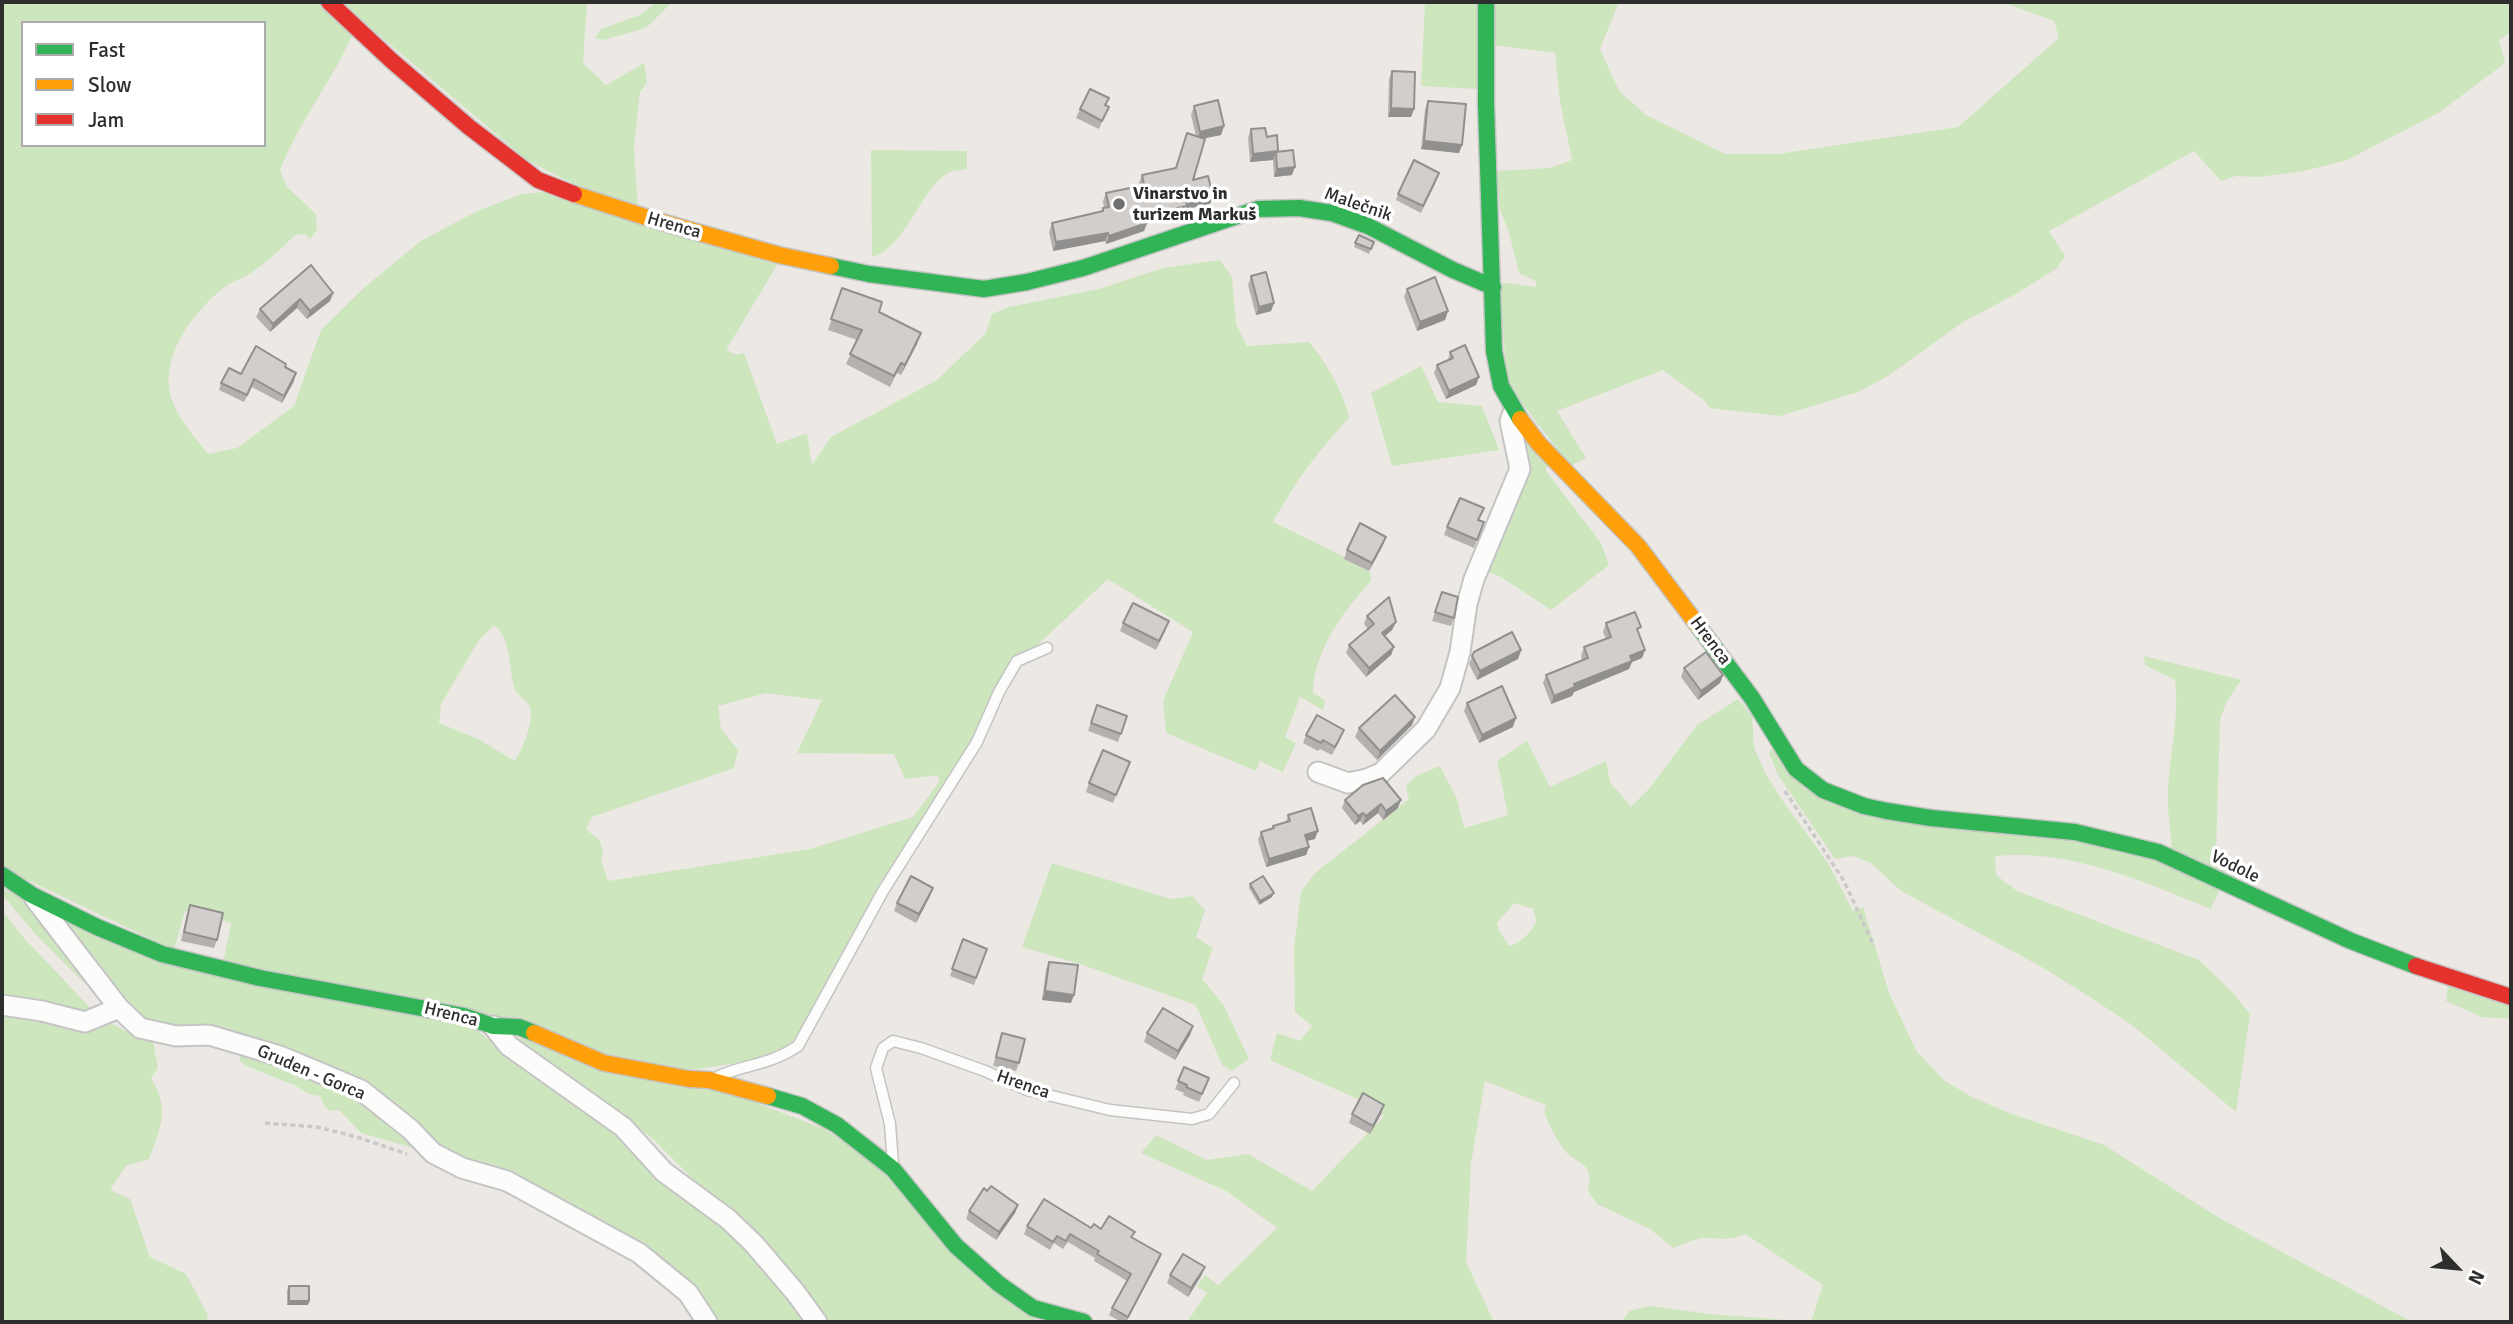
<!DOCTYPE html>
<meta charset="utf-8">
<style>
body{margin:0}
#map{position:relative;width:2513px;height:1324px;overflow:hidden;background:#ece8e4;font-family:Signika,sans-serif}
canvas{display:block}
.frame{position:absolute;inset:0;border:4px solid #2e2e2e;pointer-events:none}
.legend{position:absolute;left:21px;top:21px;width:245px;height:126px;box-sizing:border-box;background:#fff;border:2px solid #ababab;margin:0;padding:9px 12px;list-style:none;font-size:21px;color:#2e2e2e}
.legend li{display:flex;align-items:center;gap:14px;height:35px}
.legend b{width:35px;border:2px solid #ababab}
.north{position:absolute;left:2422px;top:1233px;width:70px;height:70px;-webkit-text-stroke:5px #fff;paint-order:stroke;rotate:116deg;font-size:19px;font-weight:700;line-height:28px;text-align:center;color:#2e2e2e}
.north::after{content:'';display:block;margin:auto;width:24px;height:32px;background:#2e2e2e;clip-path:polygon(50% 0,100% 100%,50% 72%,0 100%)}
</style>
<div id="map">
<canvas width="2513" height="1324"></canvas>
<div class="frame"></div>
<ul class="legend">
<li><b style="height:9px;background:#30b455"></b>Fast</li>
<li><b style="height:9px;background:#ff9f0a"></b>Slow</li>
<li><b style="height:9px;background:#e5322d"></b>Jam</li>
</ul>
<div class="north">N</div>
</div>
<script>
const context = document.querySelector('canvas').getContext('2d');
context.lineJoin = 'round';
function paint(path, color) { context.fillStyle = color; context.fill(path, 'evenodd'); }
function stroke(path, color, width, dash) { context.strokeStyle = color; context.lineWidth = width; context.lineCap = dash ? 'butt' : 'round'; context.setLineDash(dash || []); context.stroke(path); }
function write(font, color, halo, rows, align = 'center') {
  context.font = font + ' Signika,sans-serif'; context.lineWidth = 7; context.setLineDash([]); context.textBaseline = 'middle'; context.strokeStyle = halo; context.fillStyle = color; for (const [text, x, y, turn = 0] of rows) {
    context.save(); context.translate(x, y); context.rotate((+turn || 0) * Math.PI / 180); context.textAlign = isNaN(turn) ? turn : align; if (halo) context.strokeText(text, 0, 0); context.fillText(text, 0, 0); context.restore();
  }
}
paint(new Path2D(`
 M2,2H321L353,34C332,81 299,122 280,170L287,187L316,214L317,230L310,239L305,234L295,235C280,250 264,265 246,276C238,280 229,283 222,289C192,314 158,358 172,400C179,420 195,437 208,454L237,448L294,406L321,330L367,285L421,241L477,211L522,194L544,192L777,265L726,350L737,355L744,353L777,444L807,433L812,465L831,437L937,380L986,333L992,314L1009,307L1099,289L1163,268L1220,260L1232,277L1236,324L1247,346L1309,342C1327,363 1343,391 1349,418C1318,450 1294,484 1273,522L1367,568L1370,573L1371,581C1343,611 1314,651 1313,693L1325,700L1323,710L1300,697L1285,737L1296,743L1283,772L1260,761L1256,771L1166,733L1163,701L1193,632L1108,579L1031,651L1015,656L999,681L992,706L951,778L861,918L799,1034L787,1047L748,1061L699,1069H671L223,964L231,923L185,911L174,950L2,868ZM23,23H264V145H23ZM494,625C512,640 508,665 514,687C517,698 532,700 531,714C531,728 522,750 515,761L478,739L439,723L441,704L479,640ZM766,693L822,700L797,753L894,754L905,779L938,775L939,782L913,817L810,849L608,881L601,860L603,853L600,841L586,829L592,817L734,768L738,750L721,729L718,706Z
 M340,2H587L583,63L606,85L644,63L647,83L640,92L634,147L638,209L586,190L528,161Z
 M656,2H672L646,28L603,40L595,38L601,29L640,15Z
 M1425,2H1481L1478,89L1421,86Z
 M1494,2H1619L1600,49L1619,91L1646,115L1725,154H1778L1958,127L2059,38L2054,21L2002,2H2511V32L2499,40L2505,63L2440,112L2347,160L2304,171L2258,177L2236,176L2221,181L2194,151L2049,231L2065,256L2056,269L2014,295L1963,322L1888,376L1858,392L1780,416L1709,408L1706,402L1663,370L1557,411L1586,458L1570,466L1508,385L1498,282L1536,287V281L1519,273L1508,229L1500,210L1496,171L1550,168L1572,160L1560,101L1555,53L1493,45Z
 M871,150L967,151V169C962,170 955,170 951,172C921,184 908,247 872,257Z
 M1421,366L1438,402L1482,406L1499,450L1392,466L1371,393Z
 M1515,428L1548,461L1546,471L1601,543L1609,565L1551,610L1501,577L1484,570L1525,469Z
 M2144,656L2241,680L2226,703L2220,720L2216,854L2244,886L2172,852C2171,833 2167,812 2168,793C2169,755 2180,718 2175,680L2145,665Z
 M1738,699L1752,716L1754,748L1766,774L1780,797L1828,863L1853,911L1863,907L1889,993L1917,1052L1945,1081L1972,1097L2009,1113L2104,1145L2221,1219L2412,1322H1622L1629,1311L1650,1306L1710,1314L1811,1322L1823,1285L1745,1234C1731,1240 1721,1239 1706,1238C1697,1237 1682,1245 1673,1248L1650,1229L1597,1204L1588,1191C1596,1159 1573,1165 1562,1147C1555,1137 1549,1124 1544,1112L1546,1105L1485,1081L1471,1164L1466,1262L1494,1322H1187L1207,1293L1197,1286L1205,1275L1218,1285L1277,1228L1228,1192L1141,1153L1156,1135L1207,1160L1248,1154L1312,1191L1384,1116L1369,1104L1270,1060L1277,1033L1300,1041L1312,1026L1295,1012L1294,949L1301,892L1314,874L1409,799L1406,786L1416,776L1440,766L1457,799L1464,828L1508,815L1497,761L1527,741L1550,787L1606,761L1610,782L1631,807L1649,789L1697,725ZM1514,903L1533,909C1534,912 1536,918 1536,921C1534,931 1518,945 1509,946L1499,930L1497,923Z
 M1772,749L1806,790L2126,849L2221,887L2211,909C2141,881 2072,849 1995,856L1996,875L2017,891L2199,960L2234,994L2250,1014L2236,1112L2132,1025L2090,997L2040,966L1901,891L1871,863L1853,856L1835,859L1778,775L1769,753Z
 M1052,863L1171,899L1192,896L1205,910L1196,937L1213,948L1202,979L1223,1004L1249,1059L1232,1071L1222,1065L1196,1005L1080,964L1022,947Z
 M2,888L164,961L476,1029L504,1052L573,1097L754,1253L809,1322H714L698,1300L503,1172L452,1152L357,1081L157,1029L126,1018L81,980L36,935L2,894Z
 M2,910L23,937L100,1018L134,1035L153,1041L158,1068L151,1078C170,1109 161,1127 149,1159L126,1166L110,1190L130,1199L150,1257L186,1274L207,1313L208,1322H2Z
 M2448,986L2511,1003V1019L2482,1017L2446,1001Z
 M520,1038L739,1096L824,1129L867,1157L1039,1322H821L761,1247L652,1138L618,1112L516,1044Z
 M240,1050C280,1065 321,1080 359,1101C378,1113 397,1129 414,1145L413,1148L361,1133L339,1110L330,1111L325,1107L320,1096L308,1094L296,1086L246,1066L240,1061Z`), '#cee6be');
const lane = new Path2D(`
 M719,1076C749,1063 768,1066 798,1046L883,891L977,742L999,692L1017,661L1047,648
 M893,1164L890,1124L876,1068L883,1048L893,1041L921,1048L985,1071L1027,1090L1110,1110L1192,1119L1209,1114L1234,1083`);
const street = new Path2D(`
 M1318,772L1348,783L1367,779L1381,773L1426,729L1450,688L1460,652L1467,604L1474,579L1520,469L1510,421L1513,413
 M35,899L119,1008L140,1028L176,1036L209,1035L280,1056L361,1090L410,1129L433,1153L462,1168L507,1181L639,1253L688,1293L707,1322
 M2,1005L42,1011L85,1022L119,1008
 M493,1026L509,1046L623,1127L664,1172L728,1219L754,1244L795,1292L817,1322`);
const fast = new Path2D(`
 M1486,2V104L1494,351L1501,386L1520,419
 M831,266L869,274L984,289L1027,282L1083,268L1258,209L1299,208L1332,213L1368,226L1453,270L1493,287
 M1699,627L1752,698L1796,769L1823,790L1864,806L1887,811L1931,818L2075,832L2158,852L2351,941L2416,966
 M2,875L32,895L97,927L162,954L260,978L464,1016L493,1026L519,1027L534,1033
 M768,1096L802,1106L837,1125L893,1169L956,1246L999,1284L1033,1308L1084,1322`);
const slow = new Path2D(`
 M574,194L661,222L779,255L831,266
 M1520,419L1539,444L1638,546L1699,627
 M534,1033L604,1063L689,1079L709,1080L768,1096`);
const jam = new Path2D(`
 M329,2L392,61L469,127L538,180L574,194
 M2416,966L2511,997`);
stroke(lane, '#c5c4c5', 13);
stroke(street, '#c5c4c5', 23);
stroke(fast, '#c5c4c5', 19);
stroke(slow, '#c5c4c5', 19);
stroke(jam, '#c5c4c5', 19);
stroke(new Path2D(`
 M1785,791L1844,881L1874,946
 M265,1123L317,1127L357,1137L407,1154`), '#c9c9c8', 3.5, [5, 3.5]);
stroke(lane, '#fcfcfb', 10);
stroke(street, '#fcfcfb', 19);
stroke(fast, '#30b455', 16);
stroke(slow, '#ff9f0a', 16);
stroke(jam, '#e5322d', 16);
paint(new Path2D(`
 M1392,71L1414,109L1411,117H1388L1389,79Z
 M1109,98L1106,105L1105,115L1099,129L1076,118L1080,109Z
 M1428,101L1462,145L1459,153L1421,149L1425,109Z
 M1194,106L1224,126L1221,135L1204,138L1193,180L1213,196L1210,204L1186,209L1184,215L1147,223L1144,231L1106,244L1105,241L1053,251L1049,232L1052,223L1101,211L1103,208H1104L1103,201L1106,193L1140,186L1139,183L1142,175L1175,168L1196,136L1191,115Z
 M1251,129L1267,137L1278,152L1292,175L1274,177L1273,160L1250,162L1248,138Z
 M1437,180L1421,213L1396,200L1398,194Z
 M1359,235L1374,242L1369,254L1354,247Z
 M1251,276L1274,303L1271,311L1256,315L1248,285Z
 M842,288L879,312L917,344L901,375L897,373L890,387L846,364L857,340L828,330Z
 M1407,289L1448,311L1445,320L1417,331L1404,297Z
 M333,293L330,301L307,319L297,308L270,332L256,317L260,309Z
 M1450,352L1479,377L1476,385L1446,399L1434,373L1437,365L1448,360Z
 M285,367L294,381L282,403L252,387L244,402L219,390L221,383L241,374Z
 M1479,520L1484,522L1474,548L1444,535L1447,527Z
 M1383,545L1369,571L1344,559L1347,550Z
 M1442,592L1454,618L1451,626L1432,621Z
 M1367,616L1396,622L1392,630L1385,636L1394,647L1391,655L1366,677L1346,653L1349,645L1368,629L1364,624Z
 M1123,623L1166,630L1156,650L1120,631Z
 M1606,623L1639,634L1645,650L1642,658L1632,662L1629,669L1574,692L1572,696L1551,704L1543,683L1546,675L1582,660L1581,656L1584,647L1606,639L1603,632Z
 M1521,650L1518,659L1477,680L1469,664L1474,652Z
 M1684,668L1723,675L1720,683L1698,700L1681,677Z
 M1467,703L1513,727L1479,743L1464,711Z
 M1097,705L1127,716L1118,742L1088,731Z
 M1415,717L1412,725L1377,760L1355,737L1359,728Z
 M1306,735L1341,738L1332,755L1320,749L1318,751L1303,743Z
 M1130,762L1113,803L1086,792L1089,783Z
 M1363,785L1398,808L1383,820L1378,813L1363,825L1360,821L1355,825L1342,808L1345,800Z
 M1288,815L1315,839L1307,841L1309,847L1306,855L1266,867L1258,840L1261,832L1272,829L1273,826L1286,822Z
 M1250,884L1272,897L1259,905L1249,888Z
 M930,896L916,923L894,911L897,903Z
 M190,905L217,940L214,948L181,941L187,914Z
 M963,939L987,949L974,985L950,976Z
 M1049,962L1071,1003L1042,1000L1046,970Z
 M1193,1026L1190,1035L1175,1060L1144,1042L1147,1033Z
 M1002,1033L1019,1063L1016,1071L993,1066Z
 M1184,1067L1209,1078L1199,1102L1183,1095L1184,1093L1175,1089Z
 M1384,1105L1381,1114L1370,1134L1349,1123L1352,1114Z
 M987,1191L1018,1205L1015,1213L996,1240L966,1219L969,1211Z
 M1027,1226L1101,1229L1132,1238L1161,1254L1158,1262L1126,1322H1121L1109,1315L1112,1308L1127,1281L1094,1261L1095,1258L1068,1242L1063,1249L1054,1243L1050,1250L1024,1234Z
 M1205,1267L1201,1276L1188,1297L1167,1283L1170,1275Z
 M289,1286L309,1301L308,1305H287V1290Z`), '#b4b1af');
paint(new Path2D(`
 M1391,108L1414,109L1411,117H1388Z
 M1224,126L1221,135L1197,140L1200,132Z
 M1424,141L1462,145L1459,153L1421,149Z
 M1278,151L1276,152L1273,160L1250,162L1253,154Z
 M1295,167L1292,175L1274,177L1277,169Z
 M1213,196L1210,204L1186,209L1184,215L1142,224L1145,215L1186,201Z
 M1147,223L1144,231L1106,244L1109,236Z
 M1108,233L1105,241L1053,251L1056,242Z
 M333,293L330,301L307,319L310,311Z
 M300,299L297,308L270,332L273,324Z
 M1274,303L1271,311L1256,315L1259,307Z
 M1448,311L1445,320L1417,331L1420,322Z
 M921,333L917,344L901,375L905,365Z
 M296,373L294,381L282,403L284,396Z
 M1479,377L1476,385L1446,399L1449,391Z
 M1386,537L1383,545L1369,571L1372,563Z
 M1396,622L1392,630L1379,641L1382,633Z
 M1394,647L1391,655L1366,677L1369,668Z
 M1521,650L1518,659L1477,680L1480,671Z
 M1645,650L1642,658L1632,662L1629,669L1574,692L1572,696L1551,704L1554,696L1630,656Z
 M1723,675L1720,683L1698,700L1701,691Z
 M1415,717L1412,725L1377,760L1380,751Z
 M1516,718L1513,727L1479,743L1482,735Z
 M1401,800L1398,808L1383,820L1386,811Z
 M1381,804L1378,813L1363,825L1366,816Z
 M1363,813L1360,821L1355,825L1358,816Z
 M1318,831L1315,839L1302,842L1305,835Z
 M1309,847L1306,855L1266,867L1269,859Z
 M933,888L930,896L916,923L919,914Z
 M1274,893L1272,897L1259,905L1260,901Z
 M1045,991L1074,995L1071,1003L1042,1000Z
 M1193,1026L1190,1035L1175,1060L1178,1051Z
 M1384,1105L1381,1114L1370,1134L1373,1126Z
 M1018,1205L1015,1213L996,1240L999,1232Z
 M1161,1254L1158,1262L1126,1322L1128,1317Z
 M1205,1267L1201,1276L1188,1297L1191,1288Z
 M289,1301H309L308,1305H287Z`), '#92908e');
const building = new Path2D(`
 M1392,71L1415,72L1414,109L1391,108Z
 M1090,89L1109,98L1105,105L1109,107L1102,121L1080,109Z
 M1218,100L1224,126L1200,132L1194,106Z
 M1428,101L1466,104L1462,145L1424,141Z
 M1265,128L1267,137L1277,135L1278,151L1253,154L1251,129Z
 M1187,133L1205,139L1193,180L1208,176L1213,196L1186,201L1187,206L1145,215L1147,223L1109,236L1108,233L1056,242L1052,223L1103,211V208L1109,207L1106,193L1144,185L1142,175L1176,168Z
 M1293,150L1295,167L1277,169L1276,152Z
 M1414,160L1439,173L1423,206L1398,194Z
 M1359,235L1374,242L1371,249L1355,243Z
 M311,265L333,293L310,311L300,299L273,324L260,309Z
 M1266,272L1274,303L1259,307L1251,276Z
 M1435,277L1448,311L1420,322L1407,289Z
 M842,288L882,302L879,312L921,333L905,365L901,363L894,376L850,354L862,330L831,319Z
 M1465,345L1479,377L1449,391L1437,365L1453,358L1450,352Z
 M256,346L286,364L285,367L296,373L284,396L254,379L247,395L221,383L229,368L241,374Z
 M1460,498L1484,508L1478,520L1484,522L1477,540L1447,527Z
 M1360,523L1386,537L1372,563L1347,550Z
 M1442,592L1458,597L1454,618L1435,612Z
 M1389,597L1396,622L1382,633L1394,647L1369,668L1349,645L1374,624L1367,616Z
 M1133,603L1169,621L1159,641L1123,623Z
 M1635,612L1641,627L1637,629L1645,650L1630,656L1632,661L1574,684L1575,687L1554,696L1546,675L1588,658L1584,647L1611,637L1606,623Z
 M1512,632L1521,650L1480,671L1472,656L1474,652Z
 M1706,652L1723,675L1701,691L1684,668Z
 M1502,686L1516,718L1482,735L1467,703Z
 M1395,695L1415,717L1380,751L1359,728Z
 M1097,705L1127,716L1121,734L1091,723Z
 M1317,715L1344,730L1335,747L1323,740L1321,743L1306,735Z
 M1103,750L1130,762L1116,795L1089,783Z
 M1383,778L1401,800L1386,811L1381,804L1366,816L1363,813L1358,816L1345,800L1363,785Z
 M1311,808L1318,831L1305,835L1309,847L1269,859L1261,832L1274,828L1273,826L1290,821L1288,815Z
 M911,876L933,888L919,914L897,903Z
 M1263,876L1274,893L1260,901L1250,884Z
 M190,905L223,913L217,940L184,932Z
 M963,939L987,949L976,978L952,969Z
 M1049,962L1078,965L1074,995L1045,991Z
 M1163,1008L1193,1026L1178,1051L1147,1033Z
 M1002,1033L1025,1039L1019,1063L996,1057Z
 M1184,1067L1209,1078L1202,1094L1186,1087L1187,1085L1178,1081Z
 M1363,1093L1384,1105L1373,1126L1352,1114Z
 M991,1186L1018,1205L999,1232L969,1211L984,1188L987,1191Z
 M1044,1199L1091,1228L1094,1224L1101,1229L1109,1216L1135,1232L1131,1237L1161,1254L1128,1317L1112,1308L1131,1274L1097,1254L1099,1251L1070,1234L1066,1241L1057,1236L1053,1242L1027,1226Z
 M1183,1254L1205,1267L1191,1288L1170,1275Z
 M289,1286H309V1301H289Z`);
paint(building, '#d1cecb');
stroke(building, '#92908e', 2);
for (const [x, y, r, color] of [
 [1119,204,7,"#706f6e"]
]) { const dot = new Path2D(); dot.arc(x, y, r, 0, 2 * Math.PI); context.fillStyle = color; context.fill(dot); stroke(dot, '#fff', 2.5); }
write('bold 18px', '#2e2e2e', '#fff', [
 ["Vinarstvo in",1133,194],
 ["turizem Markuš",1133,215]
], 'left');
write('18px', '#2e2e2e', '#fff', [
 ["Malečnik",1358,205,19],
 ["Hrenca",674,226,16],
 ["Hrenca",1710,641,53],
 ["Vodole",2235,867,26],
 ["Hrenca",451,1015,14],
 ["Gruden - Gorca",311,1073,23],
 ["Hrenca",1023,1085,19]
]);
</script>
